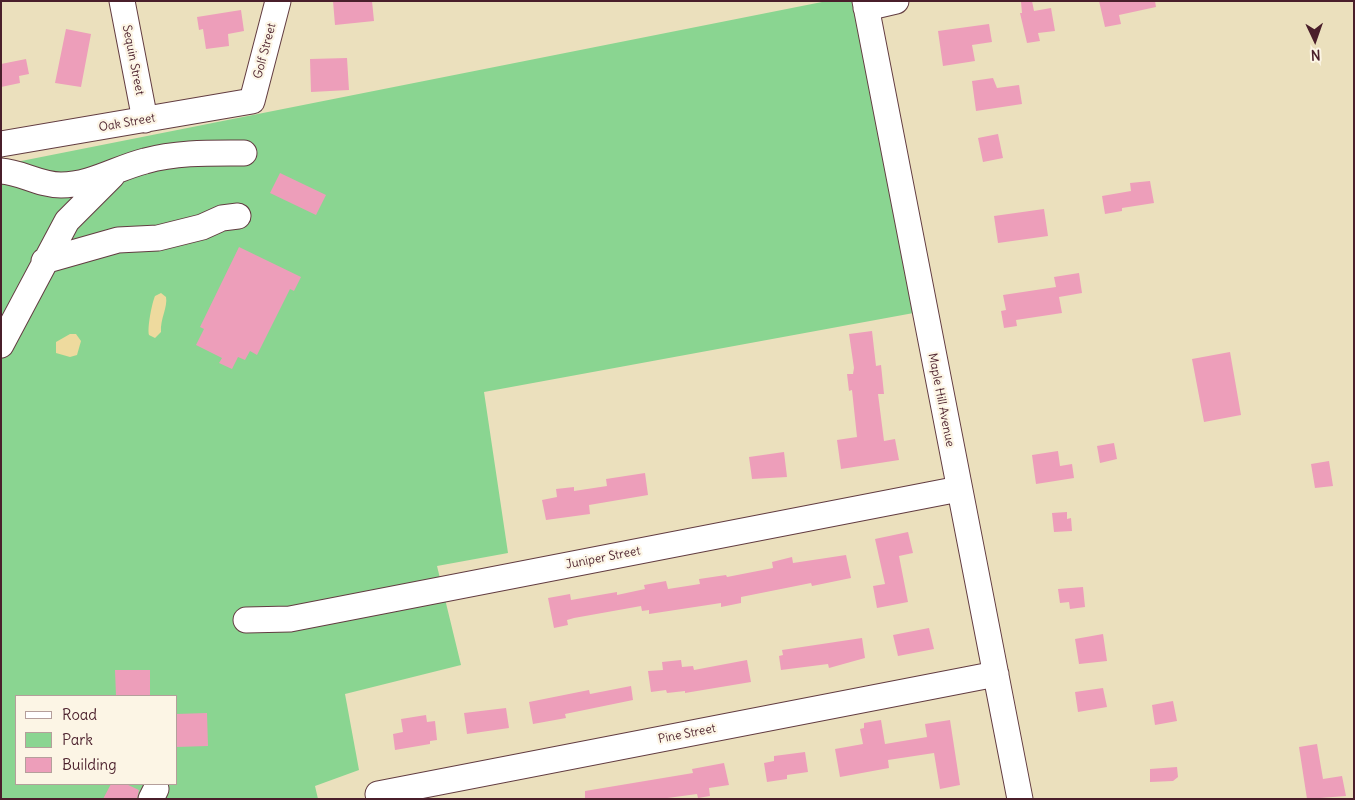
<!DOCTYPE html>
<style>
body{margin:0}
#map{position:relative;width:1355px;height:800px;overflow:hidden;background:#ebe0bd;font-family:Delius,sans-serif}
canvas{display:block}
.frame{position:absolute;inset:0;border:2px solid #4a1f2b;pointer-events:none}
.legend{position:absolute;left:15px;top:695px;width:162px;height:90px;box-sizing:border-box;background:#fcf5e5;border:1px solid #b59f9b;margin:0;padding:6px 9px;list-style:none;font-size:15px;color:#4a1f2b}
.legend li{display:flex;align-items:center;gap:10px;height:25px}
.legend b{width:25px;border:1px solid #b59f9b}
.north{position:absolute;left:1290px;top:15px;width:50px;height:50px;-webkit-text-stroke:4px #fcf5e5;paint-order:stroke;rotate:177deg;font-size:14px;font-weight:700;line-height:20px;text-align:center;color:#4a1f2b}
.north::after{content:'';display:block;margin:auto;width:18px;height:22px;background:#4a1f2b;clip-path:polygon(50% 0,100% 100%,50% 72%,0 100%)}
</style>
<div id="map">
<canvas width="1355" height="800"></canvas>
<div class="frame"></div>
<ul class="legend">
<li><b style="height:6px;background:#fff"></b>Road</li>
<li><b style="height:14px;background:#8ad591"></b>Park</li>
<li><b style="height:14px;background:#ed9eba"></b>Building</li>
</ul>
<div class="north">N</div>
</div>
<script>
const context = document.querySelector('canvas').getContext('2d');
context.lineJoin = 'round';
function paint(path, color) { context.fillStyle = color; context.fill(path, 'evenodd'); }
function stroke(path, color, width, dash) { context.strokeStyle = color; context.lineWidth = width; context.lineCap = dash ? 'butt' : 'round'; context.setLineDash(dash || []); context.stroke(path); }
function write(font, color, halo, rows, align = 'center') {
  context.font = font + ' Delius,sans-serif'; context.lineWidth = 4.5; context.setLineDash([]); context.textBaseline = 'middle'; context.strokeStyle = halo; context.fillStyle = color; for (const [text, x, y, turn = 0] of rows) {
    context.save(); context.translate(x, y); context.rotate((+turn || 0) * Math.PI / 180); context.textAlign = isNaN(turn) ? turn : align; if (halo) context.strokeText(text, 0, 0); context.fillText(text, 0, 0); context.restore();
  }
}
paint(new Path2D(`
 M827,1H865L919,312L484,392L508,553L437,566L461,665L345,694L359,770L315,786L318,799H1V165ZM16,696H176V784H16Z`), '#8ad591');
paint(new Path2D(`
 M161,293L166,297C168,307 160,319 161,332L155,338L149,335C147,328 152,303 155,296Z
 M70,334H76L81,341L77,355L70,357L56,353V342Z`), '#eeda9e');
paint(new Path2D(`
 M333,1H372L374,21L335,25Z
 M1032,1L1034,11L1051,8L1055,31L1038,33L1040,41L1027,43L1020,13H1022L1021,2Z
 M1099,1H1155L1156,7L1119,15L1121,24L1105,27Z
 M241,10L244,31L228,34L229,46L206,49L203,29L199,30L197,17Z
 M989,24L992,42L972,45L975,61L943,66L938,31Z
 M66,29L91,34L81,87L55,83Z
 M347,58L349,90L311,92L310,59Z
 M26,59L29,74L19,76L20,83L1,87V64Z
 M993,78L997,88L1019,85L1022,104L976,111L972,81Z
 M998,134L1003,158L983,162L978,138Z
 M280,173L326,195L316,215L270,193Z
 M1150,181L1154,203L1122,208V211L1105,214L1102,196L1131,191L1130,183Z
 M1044,209L1048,236L998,243L994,216Z
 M239,247L301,277L294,291L290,289L257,355L250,351L245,360L238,357L232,369L219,363L222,358L196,345L204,329L200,327Z
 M1079,273L1082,293L1059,297L1062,313L1016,320L1017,326L1004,328L1001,311L1006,310L1003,295L1056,287L1054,277Z
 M872,331L876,366L881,365L884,394H878L884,441L895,439L899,460L841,469L837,440L857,437L852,390L849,391L847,374H853L854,368L849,334Z
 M1230,352L1241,415L1204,422L1192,359Z
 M1114,443L1117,459L1100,463L1097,446Z
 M1058,451L1060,466L1072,464L1074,478L1036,484L1032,455Z
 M784,452L787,477L752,479L749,457Z
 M1329,461L1333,486L1315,488L1311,464Z
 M645,473L648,495L589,505L590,514L546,520L542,500L557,497L556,489L574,487V491L607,486L606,479Z
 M1067,512V519L1071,518L1072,531L1054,532L1052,513Z
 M908,532L913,553L899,556L908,602L877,608L873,586L885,584L875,539Z
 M846,555L851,578L812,586L811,583L741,597V603L721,607V603L649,614V610L642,611L641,606L574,618L567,620L568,625L554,628L548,598L570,594L571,600L617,592V595L645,589L644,585L666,581L668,589L700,584L699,579L726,575L727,577L773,568L772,562L792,557L793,563Z
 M1083,587L1085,607L1070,609L1069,602L1060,603L1058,589Z
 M929,628L934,649L898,656L893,635Z
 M1103,634L1107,661L1079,664L1075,639Z
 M862,638L865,658L829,668L828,664L781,670L779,656L783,655L782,650Z
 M681,660L682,667L693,666L694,670L747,660L751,682L685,693V691L667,693L666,690L651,692L648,671L663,670L662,662Z
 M115,670H150V696H116Z
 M631,686L633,700L565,714L566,718L533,724L529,702L589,690L590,694Z
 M1103,688L1107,707L1078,712L1075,692Z
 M1173,701L1177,721L1155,725L1152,705Z
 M506,708L509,728L467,734L464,713Z
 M207,713L208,746L176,747V714Z
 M426,715L427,722L435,721L437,740L430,741V744L395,750L393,734L403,732L401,719Z
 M881,720L885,744L927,737L925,724L950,720L960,785L940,789L934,753L888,760L889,768L840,777L835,749L863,744L860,729L864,728V723Z
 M1317,744L1323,779L1342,776L1346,796L1307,799L1299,747Z
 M805,752L808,772L787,775V779L767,782L764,763L774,761V756Z
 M724,763L729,785L709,788L710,796L698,798L697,794L660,799H585V791L693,773L692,769Z
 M1177,767L1178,777L1173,781L1150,782V769Z
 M111,784H126L139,790L137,799H103Z`), '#ed9eba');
const minor = new Path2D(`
 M122,1L145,120
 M865,1L1020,799
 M866,8L896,1
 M1,144L252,101L278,1
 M1,171C21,172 39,185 61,185C91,185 117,168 145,161C177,152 211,153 244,153
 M44,261L118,240L158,238L202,227L222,218L238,216
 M1,345L67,221L112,176
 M246,620L290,619L959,489
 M378,794L996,674
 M151,799L156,789`);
stroke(minor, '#623c41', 27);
stroke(minor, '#fff', 25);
write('12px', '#4a1f2b', '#fcf5e5', [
 ["Golf Street",265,51,-75],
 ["Sequin Street",133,60,79],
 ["Oak Street",127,123,-10],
 ["Maple Hill Avenue",941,400,79],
 ["Juniper Street",603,558,-11],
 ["Pine Street",687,734,-11]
]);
</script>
